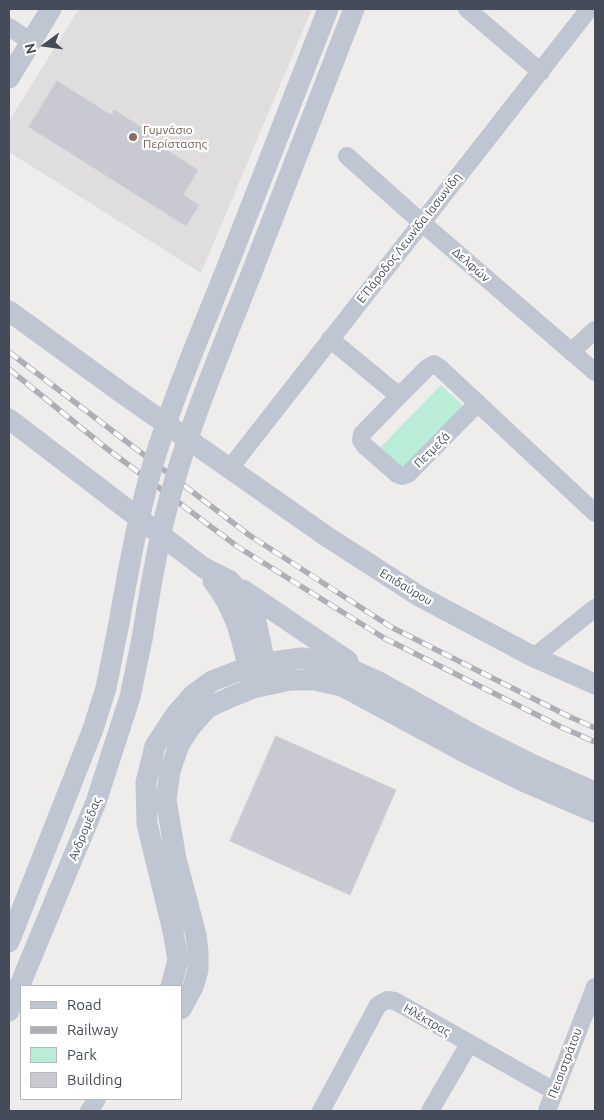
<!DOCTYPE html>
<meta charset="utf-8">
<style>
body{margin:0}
#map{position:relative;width:604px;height:1120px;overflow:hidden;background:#efecec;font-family:Ubuntu,sans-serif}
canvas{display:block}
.frame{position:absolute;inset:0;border:10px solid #454b59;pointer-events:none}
.legend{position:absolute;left:20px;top:985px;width:162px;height:115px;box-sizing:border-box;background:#fff;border:1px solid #b5b7bd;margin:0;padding:6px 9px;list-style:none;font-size:15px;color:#454b59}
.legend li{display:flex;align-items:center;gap:10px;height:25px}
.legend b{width:25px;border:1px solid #b5b7bd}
.north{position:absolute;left:20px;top:20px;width:50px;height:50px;-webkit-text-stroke:4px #fff;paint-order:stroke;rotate:256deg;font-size:14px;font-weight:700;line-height:20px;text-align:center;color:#454b59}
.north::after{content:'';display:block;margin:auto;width:18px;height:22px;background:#454b59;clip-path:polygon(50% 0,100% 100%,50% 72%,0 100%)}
</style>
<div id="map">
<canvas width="604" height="1120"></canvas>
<div class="frame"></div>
<ul class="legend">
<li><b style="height:6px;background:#bfc5d1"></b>Road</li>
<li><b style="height:6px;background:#aeafb6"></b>Railway</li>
<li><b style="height:14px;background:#b9edd8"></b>Park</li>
<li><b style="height:14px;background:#c9c9d2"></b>Building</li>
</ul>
<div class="north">N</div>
</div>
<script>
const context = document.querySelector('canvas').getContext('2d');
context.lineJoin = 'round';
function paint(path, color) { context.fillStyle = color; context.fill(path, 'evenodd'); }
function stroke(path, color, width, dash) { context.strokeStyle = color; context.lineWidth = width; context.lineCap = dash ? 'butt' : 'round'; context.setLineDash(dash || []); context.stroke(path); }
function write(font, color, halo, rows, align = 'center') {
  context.font = font + ' Ubuntu,sans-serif'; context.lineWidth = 4.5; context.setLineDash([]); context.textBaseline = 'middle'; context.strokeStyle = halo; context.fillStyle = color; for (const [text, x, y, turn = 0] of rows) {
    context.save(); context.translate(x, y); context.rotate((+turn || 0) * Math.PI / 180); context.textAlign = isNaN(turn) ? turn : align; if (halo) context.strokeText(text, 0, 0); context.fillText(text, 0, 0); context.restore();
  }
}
paint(new Path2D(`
 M79,9H312L201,273L9,152V121Z`), '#e0ddde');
paint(new Path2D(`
 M441,385L474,416L410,482L377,451Z`), '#b9edd8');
const building = new Path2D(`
 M57,81L111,115L114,110L151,133L148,138L198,170L183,195L199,205L186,226L29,127Z
 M276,736L396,790L350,895L230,841Z`);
paint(building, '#c9c9d2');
stroke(building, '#d0d0d8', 1);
stroke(new Path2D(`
 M467,9L541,72
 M9,27L30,41
 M347,156L421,222L595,372
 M330,339L399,396L427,368L434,364L440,368L595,513
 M571,352L595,330
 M399,396L362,434L361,440L365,446L397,474L402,476L408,474L478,403
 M230,468L589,9
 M534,657L595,608
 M89,1111L97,1099
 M321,1111L378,1005L387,1000L395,1001L554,1091
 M430,1111L469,1044
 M547,1111L595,987`), '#bfc5d1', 18);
stroke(new Path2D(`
 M9,78L51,9
 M231,257L328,9
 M250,277L354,9
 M9,311L122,393L326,536L419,596L534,657L595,684
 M9,419L204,568L230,581L246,600L255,617L268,677
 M213,581C238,613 242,641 251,679
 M243,590L348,661
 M9,942L93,729L106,688L119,623
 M171,986L178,960L173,931L147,824L146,782L155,746L176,714L193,695L212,681L248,667L265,663L301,658L324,661L348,668L377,681L477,737L531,764L595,792
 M181,1009L193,987L198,970V952L196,935L176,859L166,800L170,771L179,745L189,729L207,708L231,697L253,688L290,680H314L342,686L468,754L523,781L595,812
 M9,1011L96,802L130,697L142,639`), '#bfc5d1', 21);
const rail = new Path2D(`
 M9,352L249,535L391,627L568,716L595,728
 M9,369L106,448L238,547L384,638L561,727L595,742`);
stroke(rail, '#aeafb6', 5.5);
stroke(rail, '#fff', 4, [11]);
stroke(new Path2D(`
 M119,623C128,572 137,521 151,471C172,398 203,328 231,257
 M142,639C148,601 155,562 163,524C183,439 218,358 250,277`), '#bfc5d1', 21);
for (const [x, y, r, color] of [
 [133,137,5,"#8d6e63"]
]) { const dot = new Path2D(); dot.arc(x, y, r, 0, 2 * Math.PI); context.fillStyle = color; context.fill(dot); stroke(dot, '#fff', 2); }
write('12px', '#785e54', '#fff', [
 ["Γυμνάσιο",143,130],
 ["Περίστασης",143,144]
], 'left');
write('12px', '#454b59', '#fff', [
 ["Ε΄ Πάροδος Λεωνίδα Ιασωνίδη",409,238,-52],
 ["Δελφών",471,265,41],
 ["Πετμεζά",432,450,-45],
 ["Επιδαύρου",406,587,31],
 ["Ανδρομέδας",85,829,-68],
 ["Ηλέκτρας",427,1020,30],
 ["Πεισιστράτου",565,1063,-69]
]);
</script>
